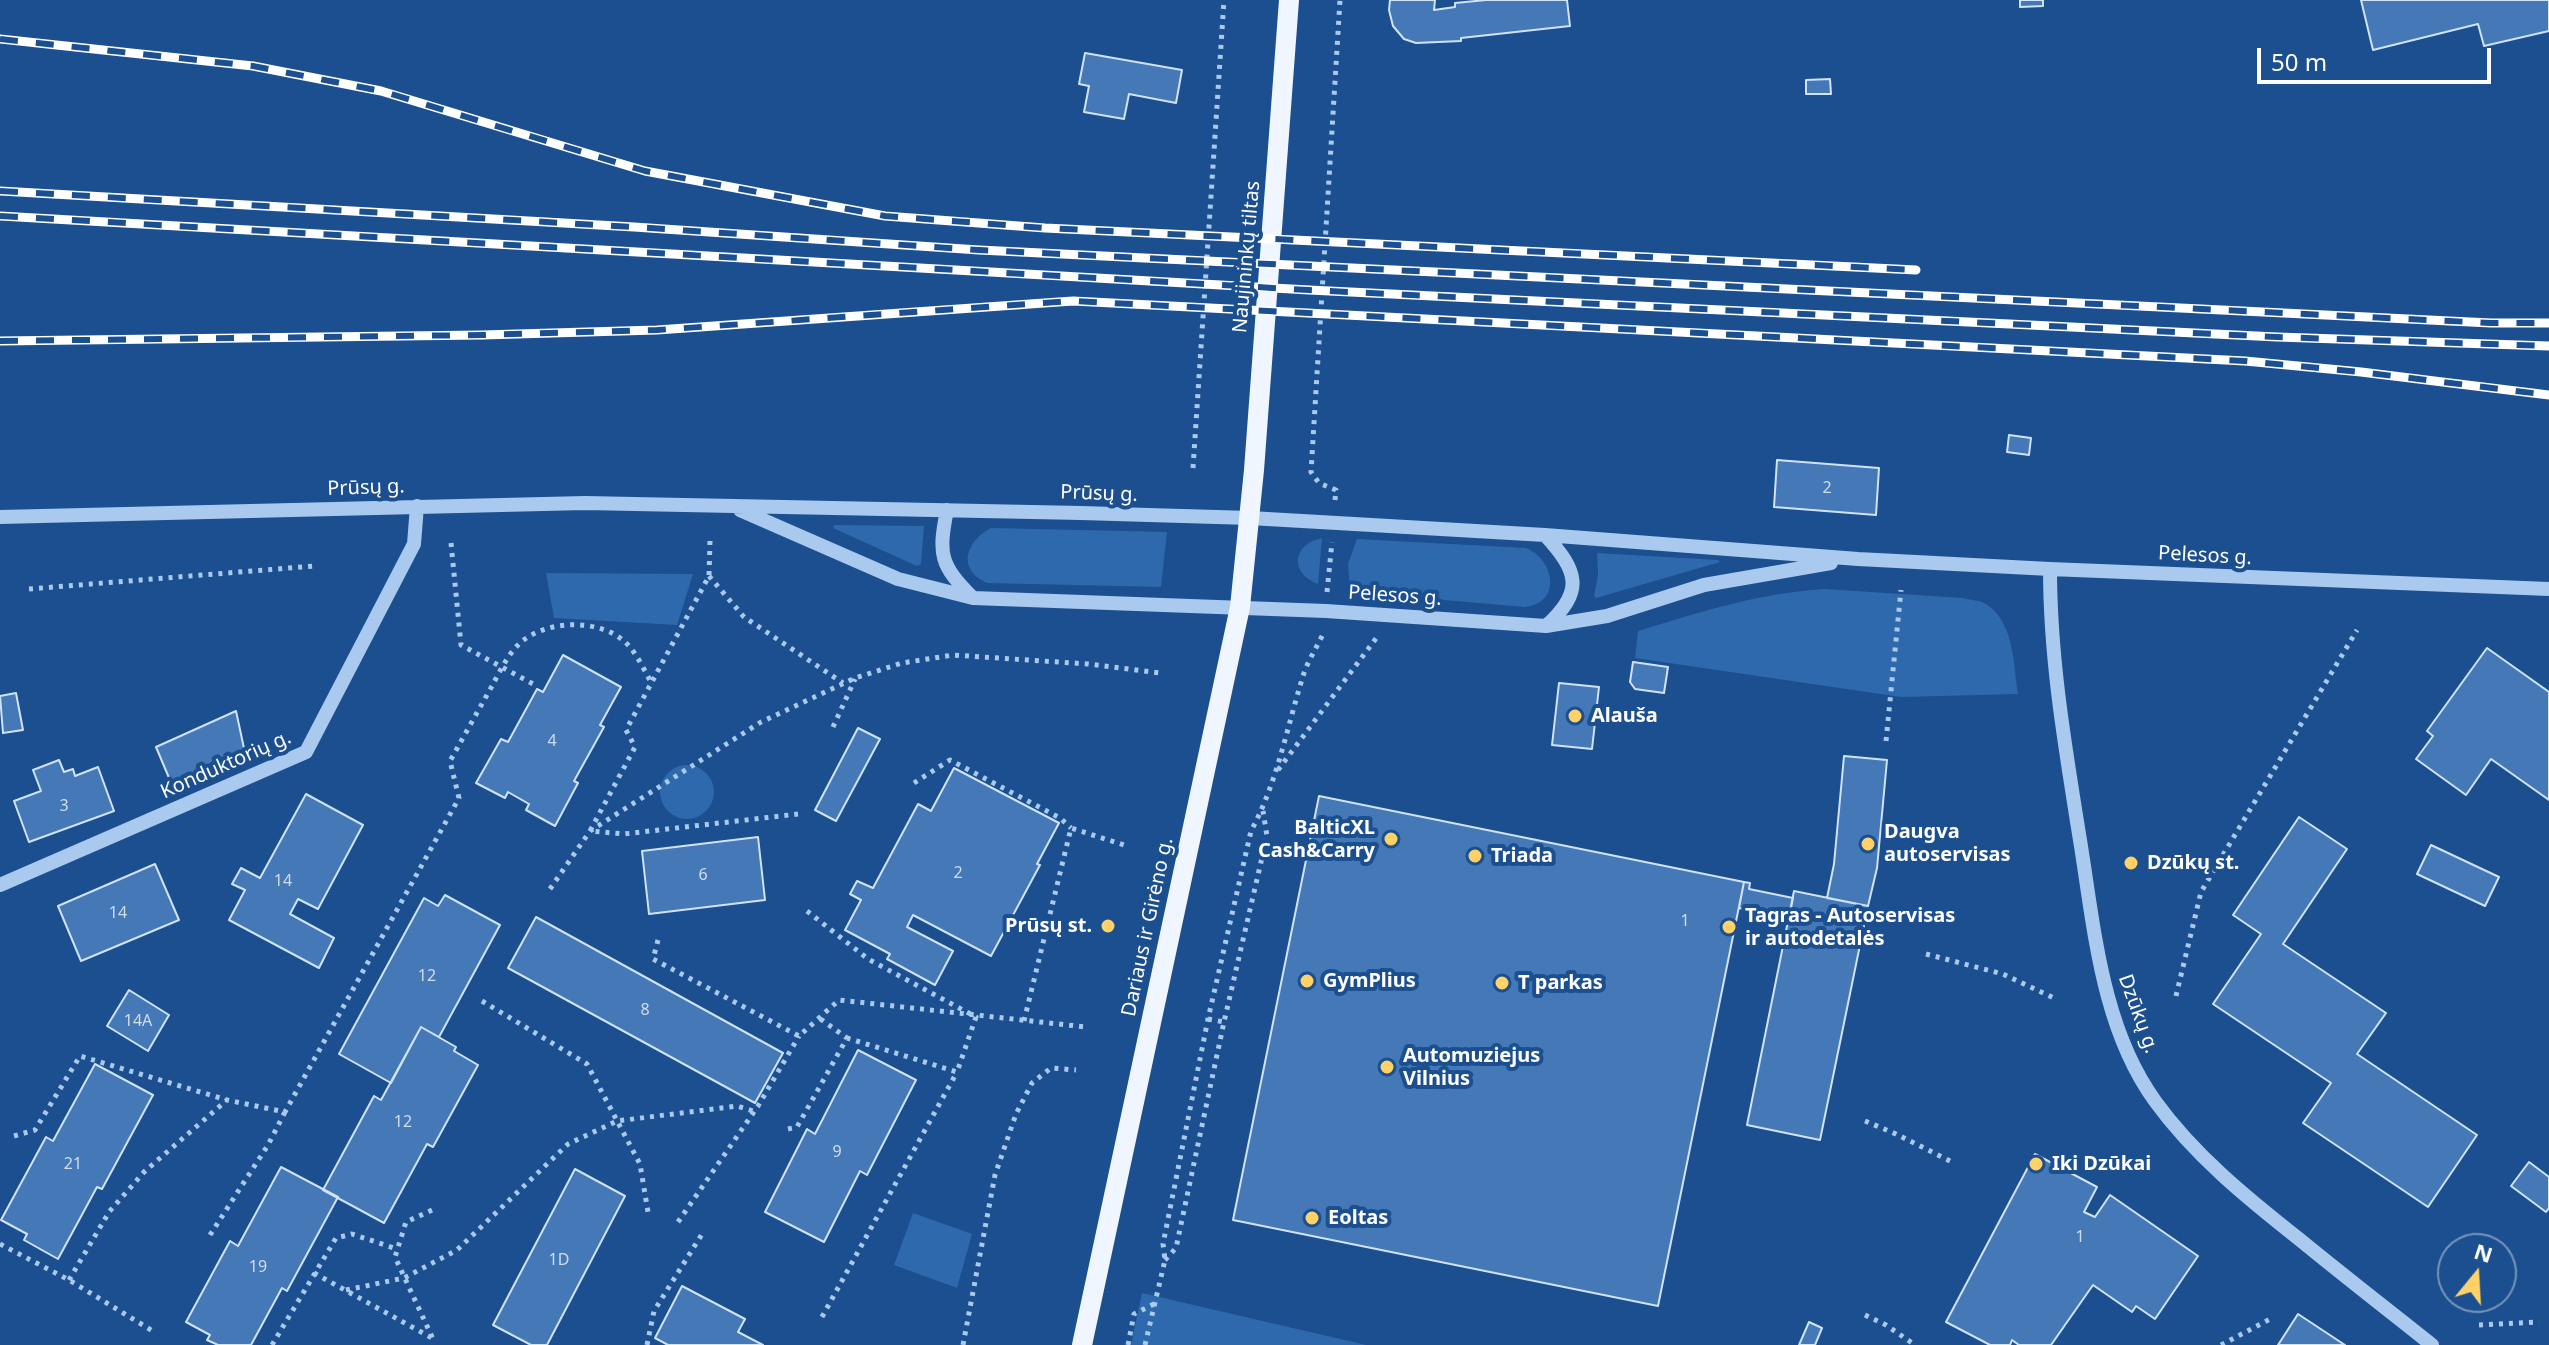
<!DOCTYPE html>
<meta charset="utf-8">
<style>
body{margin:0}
#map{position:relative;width:2549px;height:1345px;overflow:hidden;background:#1b4f8f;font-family:"Noto Sans",sans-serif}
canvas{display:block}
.north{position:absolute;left:2437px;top:1233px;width:80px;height:80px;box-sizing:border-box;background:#1b4f8f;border:2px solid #7695bc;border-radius:50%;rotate:18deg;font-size:22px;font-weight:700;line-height:32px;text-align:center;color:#fff}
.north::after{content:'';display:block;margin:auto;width:28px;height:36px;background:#ffd166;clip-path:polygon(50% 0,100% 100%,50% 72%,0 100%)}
.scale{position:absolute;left:2257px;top:48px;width:234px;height:36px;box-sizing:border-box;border:4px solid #fff;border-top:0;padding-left:10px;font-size:24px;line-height:28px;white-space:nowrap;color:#fff;-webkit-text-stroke:6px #1b4f8f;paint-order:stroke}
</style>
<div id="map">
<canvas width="2549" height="1345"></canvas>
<div class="north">N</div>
<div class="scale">50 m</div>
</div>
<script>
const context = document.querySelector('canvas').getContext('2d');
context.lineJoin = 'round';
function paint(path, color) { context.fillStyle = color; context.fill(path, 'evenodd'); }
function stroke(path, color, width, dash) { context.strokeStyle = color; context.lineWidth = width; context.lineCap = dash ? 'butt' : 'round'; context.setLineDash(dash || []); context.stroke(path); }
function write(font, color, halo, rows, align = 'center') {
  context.font = font + ' "Noto Sans",sans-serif'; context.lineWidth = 8; context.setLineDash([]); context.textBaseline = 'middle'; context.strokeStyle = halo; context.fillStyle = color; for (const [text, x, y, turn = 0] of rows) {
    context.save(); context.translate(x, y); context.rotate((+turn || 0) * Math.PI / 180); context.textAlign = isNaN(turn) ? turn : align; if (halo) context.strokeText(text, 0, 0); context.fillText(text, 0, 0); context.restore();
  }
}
paint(new Path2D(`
 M834,525L924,526L921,564L917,566L833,528Z
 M991,528L1167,532L1161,587L987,583C956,569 966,541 991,528Z
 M1322,538L1318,584C1289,573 1292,544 1322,538Z
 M1357,539L1526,548C1555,560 1562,603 1525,607L1350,592L1348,564Z
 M1597,553L1718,560L1720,562L1596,598L1594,596L1598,575Z
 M546,573L693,574L677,625L554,618Z
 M1824,589L1963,598C1969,600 1977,600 1982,602C2015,618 2013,664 2018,694L1901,697L1635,658L1638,631C1699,612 1760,593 1824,589Z
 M660 792a27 27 0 1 1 54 0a27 27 0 1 1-54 0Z
 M913,1213L972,1234L957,1288L894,1265Z
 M1142,1293L1366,1345H1131Z`), '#2e69ad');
const building = new Path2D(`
 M1390,0H1435L1434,10L1455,7V3L1486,0H1567L1570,26L1461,38V41L1416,43L1404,39L1393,26L1389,10Z
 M2020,0H2043V6L2020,7Z
 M2361,0H2549V31L2484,46L2478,24L2373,50Z
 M1085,53L1182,70L1176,103L1129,94L1124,119L1084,112L1089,86L1079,84Z
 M1830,79L1831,94H1806V80Z
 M2009,435L2031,438L2029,455L2007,452Z
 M1777,460L1879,468L1876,515L1774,507Z
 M2487,648L2549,692V800L2491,759L2466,795L2416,759L2433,736L2427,731Z
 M563,655L621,687L600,725L604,727L574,781L578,783L555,826L526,810L529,804L508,792L505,798L476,783L501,739L508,742L537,689L543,692Z
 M1633,662L1668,667L1664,693L1635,689L1630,682Z
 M1559,683L1599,687L1592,749L1552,745Z
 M16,693L23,730L3,733L0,696Z
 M236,711L245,753L172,785L156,747Z
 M858,728L880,739L836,821L815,810Z
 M1844,756L1887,760L1877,868L1868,906L1827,898L1834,864Z
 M59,760L64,772L73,769L75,776L98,767L114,811L29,842L14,801L41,791L33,770Z
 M954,768L1059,823L1037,864L1040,865L991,956L913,915L907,927L953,951L935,985L887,959L890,954L845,930L861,900L850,894L857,881L873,888L918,804L931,811Z
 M306,794L363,825L318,909L298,899L290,914L334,938L319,968L229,920L245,890L232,884L241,868L260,878Z
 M1319,796L1744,882L1658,1306L1233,1220Z
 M2299,817L2347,849L2283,944L2386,1013L2357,1054L2477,1135L2428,1207L2303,1123L2331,1083L2213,1004L2261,934L2233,915Z
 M758,837L765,900L649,914L642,851Z
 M2431,845L2499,877L2485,906L2417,874Z
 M155,864L179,920L81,961L58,906Z
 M1744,882L1750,883L1749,889L1793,898L1789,918L1739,908Z
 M1794,891L1868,906L1820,1140L1747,1125Z
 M445,895L500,925L439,1037L421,1027L391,1083L339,1054L424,898L438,906Z
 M536,917L783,1053L755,1103L508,968Z
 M129,990L169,1015L148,1051L107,1026Z
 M421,1027L456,1047L454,1051L478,1065L433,1147L427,1144L384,1223L323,1190L374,1096L381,1100Z
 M858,1050L916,1080L867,1175L860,1171L824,1242L765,1212L807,1129L815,1134Z
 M95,1064L153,1095L102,1189L97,1187L58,1259L24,1240L27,1234L1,1220L46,1137L53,1141Z
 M2035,1154L2097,1187L2084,1212L2095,1217L2110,1195L2198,1256L2155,1319L2136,1306L2132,1312L2093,1285L2051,1345H2019L2012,1340L2010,1345H1990L1946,1322Z
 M2529,1162L2549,1177V1208L2546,1212L2511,1186Z
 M281,1167L338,1197L287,1291L282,1288L251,1345H218L207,1340L210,1335L186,1322L230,1241L238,1246Z
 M575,1169L625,1196L547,1345H531L493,1325Z
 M682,1286L745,1319L738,1332L763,1345H668L655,1338Z
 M2298,1314L2345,1345H2278Z
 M1809,1322L1822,1328L1815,1345H1799Z`);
paint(building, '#4478b7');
stroke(building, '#cfe3fa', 2);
stroke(new Path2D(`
 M1193,468L1224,0
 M1335,500L1336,490L1319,483L1311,472L1340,0
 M710,541L709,576L626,730L635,747L590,831L624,834L798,814
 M451,543L461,645L535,685
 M709,576L744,617L843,683
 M29,589L314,566
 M1327,592L1332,542
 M833,727L855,679
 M1886,741L1901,590
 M1278,770L1377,637
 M914,783L950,760L1060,818L1071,828
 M550,889L590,831L761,722L855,678L902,663L953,655L1088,664L1161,673
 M807,911L868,959L976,1017L957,1072L847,1038
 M658,940L653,959L799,1036L839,1000L1086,1027
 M1926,954L2003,974L2054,998
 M2176,996L2201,892L2357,630
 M482,1001L587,1064L640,1164L648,1212
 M1208,1019L1224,1022
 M1024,1021L1071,828L1124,845
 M1865,1121L1896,1134L1950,1161
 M788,1129L797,1127L847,1038L819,1018
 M14,1136L35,1130L80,1056L227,1100
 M432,1210L406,1222L395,1257L433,1339
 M678,1222L758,1106L799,1036
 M210,1235L268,1145L285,1112
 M0,1244L69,1280L156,1333
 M1165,1260L1176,1248L1224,1022L1267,836L1263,811
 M314,1273L432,1338
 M69,1280L109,1212L144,1172L227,1100L285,1112L459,798L450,761C464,736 478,711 492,686C499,673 507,656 518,645C544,619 599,618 625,642C637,653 644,670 652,684
 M346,1290L404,1278L457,1250L568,1144L617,1121L737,1106L753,1111
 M1865,1315L1886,1325L1915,1345
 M822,1317L957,1072
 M2479,1325L2539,1322
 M272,1345L336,1238L352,1234L397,1249
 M647,1345L654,1311L702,1234
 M963,1345L995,1175L1016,1114L1032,1083L1051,1068L1076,1070
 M1128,1345L1134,1314L1154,1304
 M1145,1345L1165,1260L1163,1244L1208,1019L1251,831C1278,781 1287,726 1304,673C1309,659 1317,647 1323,634
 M2221,1345L2274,1317`), '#a9c9ee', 5, [4, 6]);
stroke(new Path2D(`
 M740,510L898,579L973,598L1326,611L1546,626L1607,616L1704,585L1831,563
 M947,510C938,555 940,565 973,598
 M0,517L585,503L1081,513L1250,518L1545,535L1858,559L2050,569L2549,589
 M1545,535C1578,571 1585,591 1546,626
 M2050,569C2050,659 2065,746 2079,834C2094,923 2100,1025 2155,1101C2194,1155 2247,1198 2299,1239C2343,1275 2388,1310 2432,1345
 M0,885L306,752L414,544L417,506`), '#a9c9ee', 14);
stroke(new Path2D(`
 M1082,1345L1240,607L1254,470L1289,0`), '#f0f6ff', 20);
const rail = new Path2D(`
 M0,39L253,66L381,91L645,171L885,216L1045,228L1916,270
 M0,191L634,227L979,250L2491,323H2549
 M0,216L1309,290L2277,337L2549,346
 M0,341L482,335L657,330L1073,301L2245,361L2361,372L2549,395`);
stroke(rail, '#fff', 9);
stroke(rail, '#1b4f8f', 6, [18]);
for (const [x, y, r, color] of [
 [1575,716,8,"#ffd166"],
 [1391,839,8,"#ffd166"],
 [1868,844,8,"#ffd166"],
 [1475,856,8,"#ffd166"],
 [2131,863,8,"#ffd166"],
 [1108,926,8,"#ffd166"],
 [1729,927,8,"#ffd166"],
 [1307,981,8,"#ffd166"],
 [1502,983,8,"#ffd166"],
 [1387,1067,8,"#ffd166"],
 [2036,1164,8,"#ffd166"],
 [1312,1218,8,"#ffd166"]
]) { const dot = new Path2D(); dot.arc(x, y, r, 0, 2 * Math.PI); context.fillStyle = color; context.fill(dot); stroke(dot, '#1b4f8f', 3); }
write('16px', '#d0dded', null, [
 ["2",1827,488],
 ["4",552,741],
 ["3",64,806],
 ["2",958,873],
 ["6",703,875],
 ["14",283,881],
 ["14",118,913],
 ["1",1685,921],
 ["12",427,976],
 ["8",645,1010],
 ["14A",138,1021],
 ["12",403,1122],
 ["9",837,1152],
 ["21",73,1164],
 ["1",2080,1237],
 ["1D",559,1260],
 ["19",258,1267]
]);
write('20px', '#fff', '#1b4f8f', [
 ["Naujininkų tiltas",1247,257,-85],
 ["Prūsų g.",366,488,-2],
 ["Prūsų g.",1099,494,2],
 ["Pelesos g.",2205,556,3],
 ["Pelesos g.",1395,596,4],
 ["Konduktorių g.",226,765,-24],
 ["Dariaus ir Girėno g.",1148,927,-78],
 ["Dzūkų g.",2138,1014,70]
]);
write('bold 20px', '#fff', '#1b4f8f', [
 ["Alauša",1591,716],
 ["BalticXL",1375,828,"right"],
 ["Cash&Carry",1375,851,"right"],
 ["Daugva",1884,832],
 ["autoservisas",1884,855],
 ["Triada",1491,856],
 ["Dzūkų st.",2147,863],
 ["Tagras - Autoservisas",1745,916],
 ["ir autodetalės",1745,939],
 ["Prūsų st.",1092,926,"right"],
 ["GymPlius",1323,981],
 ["T parkas",1518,983],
 ["Automuziejus",1403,1056],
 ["Vilnius",1403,1079],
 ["Iki Dzūkai",2052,1164],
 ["Eoltas",1328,1218]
], 'left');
</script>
